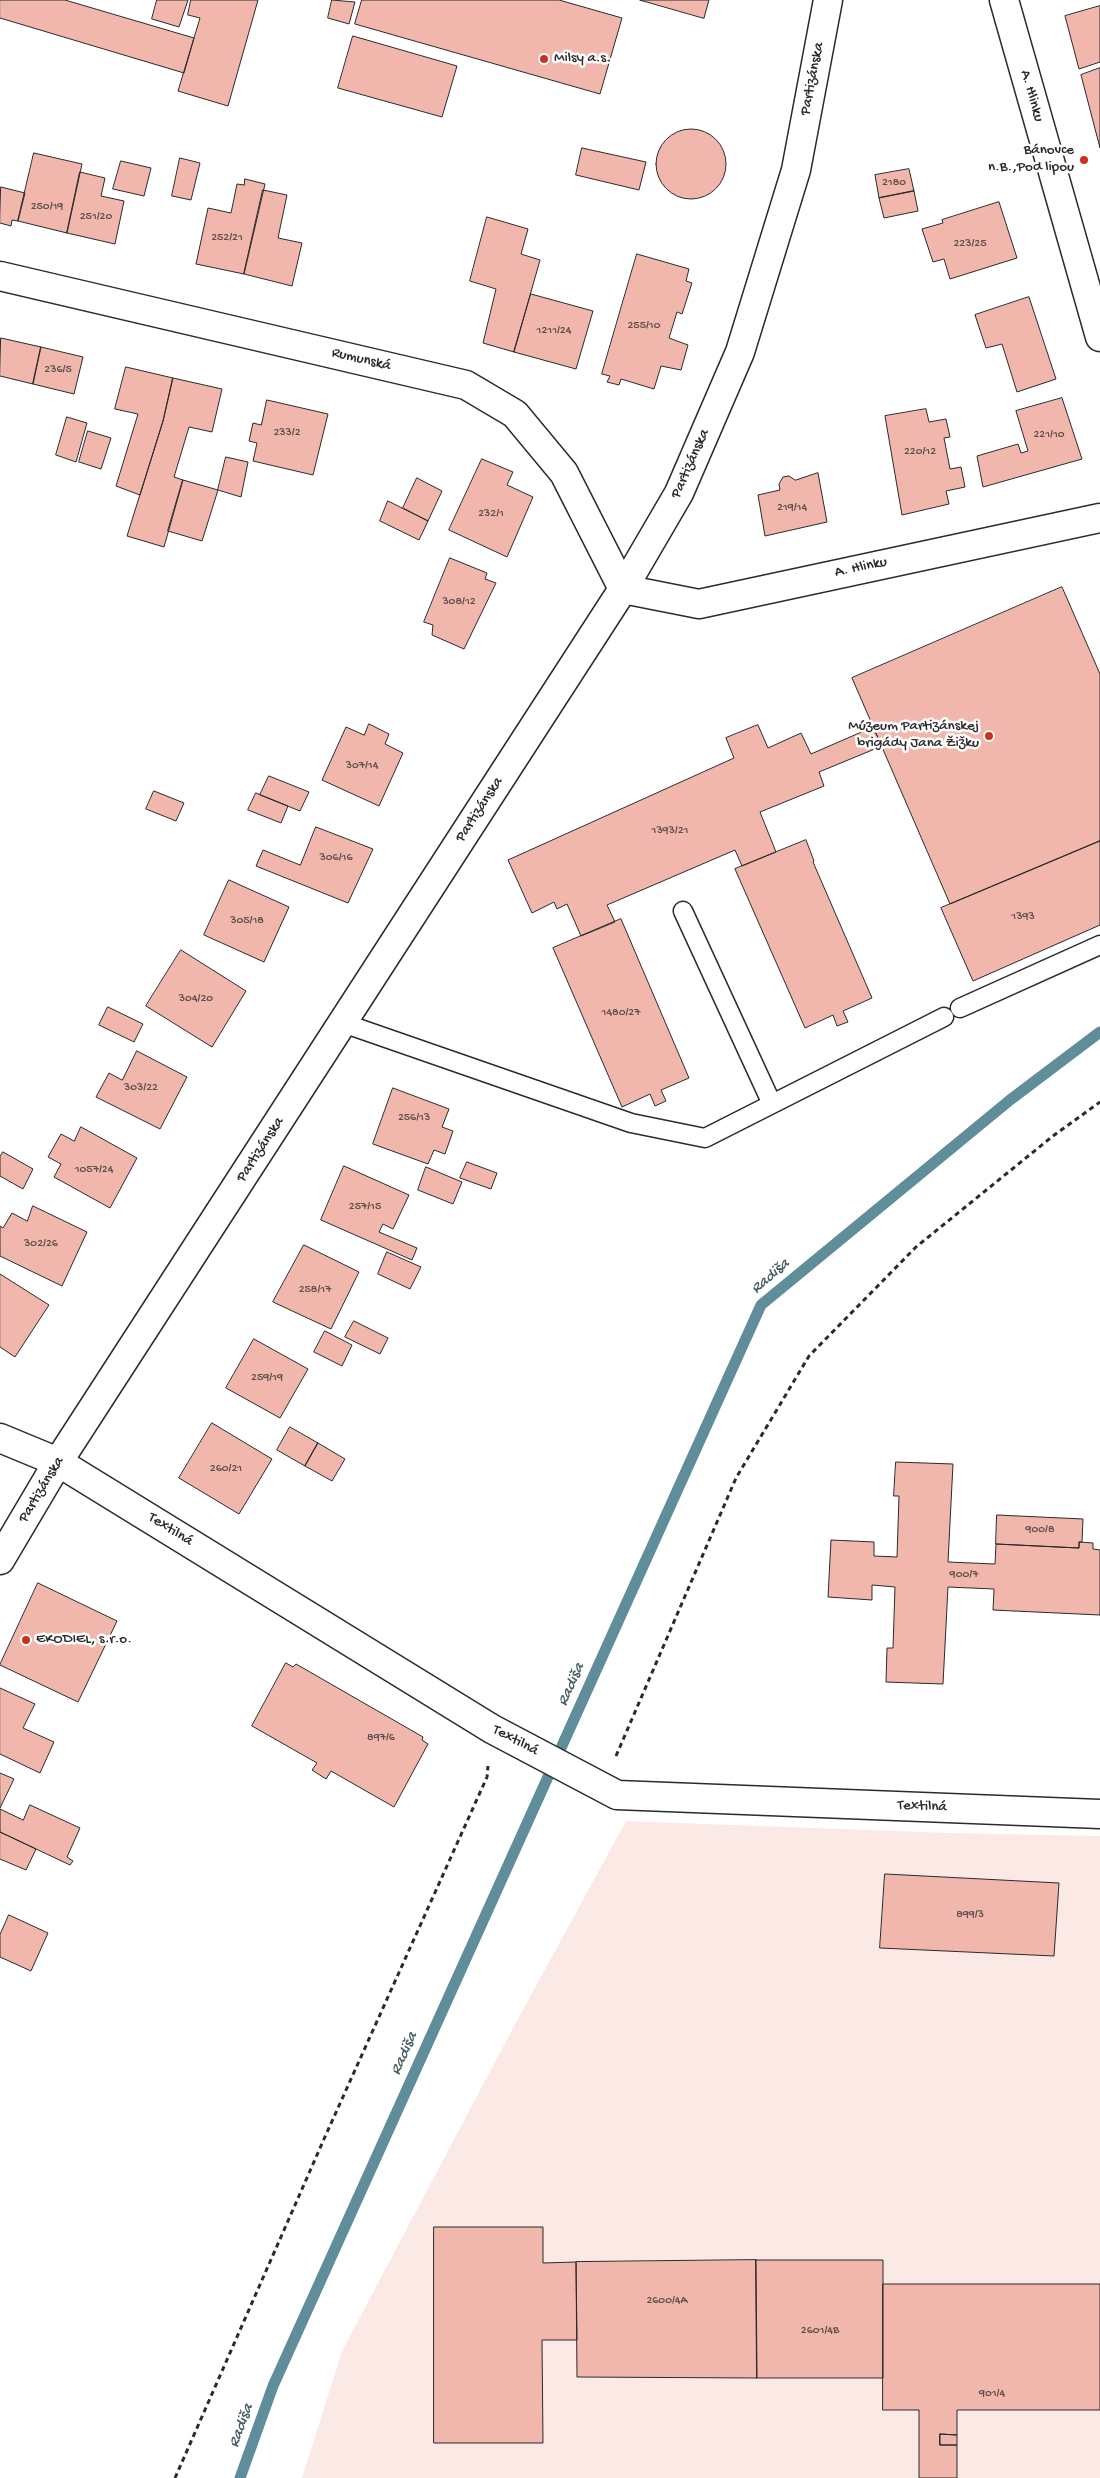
<!DOCTYPE html>
<meta charset="utf-8">
<style>
body{margin:0}
canvas{display:block;background:#fff}
</style>
<canvas width="1100" height="2478"></canvas>
<script>
const context = document.querySelector('canvas').getContext('2d');
context.lineJoin = 'round';
function paint(path, color) { context.fillStyle = color; context.fill(path, 'evenodd'); }
function stroke(path, color, width, dash) { context.strokeStyle = color; context.lineWidth = width; context.lineCap = dash ? 'butt' : 'round'; context.setLineDash(dash || []); context.stroke(path); }
function write(font, color, halo, rows, align = 'center') {
  context.font = font + ' "Gochi Hand",sans-serif'; context.lineWidth = 5; context.setLineDash([]); context.textBaseline = 'middle'; context.strokeStyle = halo; context.fillStyle = color; for (const [text, x, y, turn = 0] of rows) {
    context.save(); context.translate(x, y); context.rotate((+turn || 0) * Math.PI / 180); context.textAlign = isNaN(turn) ? turn : align; if (halo) context.strokeText(text, 0, 0); context.fillText(text, 0, 0); context.restore();
  }
}
paint(new Path2D(`
 M626,1821L949,1833L1100,1836V2478H302L342,2351L513,2028Z`), '#fbe9e6');
stroke(new Path2D(`
 M240,2478L273,2386L761,1305L1010,1100L1100,1032`), '#608d9a', 11);
const building = new Path2D(`
 M0,0H65L194,38L184,73L0,18Z
 M157,0H188L179,27L152,19Z
 M191,0H258L228,106L178,91L200,18L188,15Z
 M332,0L355,2L349,24L328,18Z
 M362,0H559L622,18L600,94L355,24Z
 M640,0H709L704,18Z
 M1100,6V62L1079,69L1065,16Z
 M353,36L457,66L442,117L338,88Z
 M1100,68V148L1081,75Z
 M656 164a35 35 0 1 1 70 0a35 35 0 1 1-70 0Z
 M582,148L646,162L639,190L576,175Z
 M34,153L82,164L67,233L18,221Z
 M180,158L200,163L191,200L172,196Z
 M121,161L151,168L144,196L113,189Z
 M909,169L914,191L879,198L875,175Z
 M80,172L105,178L101,196L124,201L115,244L67,233Z
 M245,179L265,184L244,274L196,264L208,208L231,213L237,184L244,185Z
 M1,187L25,193L18,221L12,220L11,226L0,223Z
 M263,190L287,195L278,238L302,243L292,286L244,274Z
 M914,191L918,211L884,218L879,198Z
 M999,202L1017,258L950,279L944,259L933,262L922,229L943,223L942,220Z
 M487,217L528,229L521,254L540,260L514,352L483,343L496,289L470,281Z
 M637,254L689,269L686,281L692,283L682,314L677,312L669,338L688,345L681,370L661,366L654,389L621,379L619,385L607,382L610,376L602,374Z
 M531,294L593,311L576,369L514,352Z
 M1029,297L1056,379L1017,392L1002,344L986,348L975,315Z
 M1,338L41,347L33,384L0,376Z
 M41,347L83,357L74,394L33,384Z
 M126,367L173,378L163,421L140,495L116,486L138,414L115,409Z
 M173,378L222,389L212,432L189,427L174,477L183,480L164,547L127,536L163,421Z
 M1062,398L1082,459L983,487L977,456L1018,444L1021,453L1028,451L1016,411Z
 M267,400L328,414L313,475L253,461L257,443L249,441L253,423L261,425Z
 M926,409L929,422L946,419L950,437L944,438L950,469L961,467L965,487L946,491L949,504L902,515L885,416Z
 M67,417L87,423L76,462L56,455Z
 M88,431L111,438L101,469L79,462Z
 M226,457L248,462L241,497L218,490Z
 M482,459L513,472L507,485L533,497L507,557L449,530Z
 M818,473L827,522L765,536L758,495L780,490L779,484L783,477L789,476L795,480Z
 M417,478L442,491L428,521L403,508Z
 M183,480L218,490L202,541L168,531Z
 M388,501L428,521L419,540L380,521Z
 M450,558L487,573L485,579L496,583L464,649L432,635L433,625L424,622Z
 M1062,587L1100,674V841L950,904L852,678Z
 M369,724L389,734L385,744L403,753L379,806L322,780L346,727L364,735Z
 M758,725L768,748L801,733L811,754L873,727L882,746L819,772L824,786L760,812L776,852L742,866L735,850L607,905L615,922L581,936L567,904L557,909L554,902L532,913L508,860L734,758L726,738Z
 M269,776L309,792L300,811L260,795Z
 M154,791L184,803L176,821L146,809Z
 M256,793L288,806L281,823L248,810Z
 M316,827L373,849L348,903L256,866L263,850L300,865Z
 M806,840L814,861L813,862L872,998L843,1011L848,1022L837,1026L833,1015L805,1028L735,869Z
 M1100,841V925L973,981L941,908Z
 M229,880L289,907L264,962L204,935Z
 M621,919L689,1078L661,1090L666,1101L655,1106L650,1094L622,1107L553,948Z
 M181,950L246,991L212,1047L146,1006Z
 M108,1007L143,1024L134,1042L99,1025Z
 M137,1051L187,1077L160,1129L96,1097L109,1073L122,1080Z
 M393,1088L449,1109L442,1127L453,1131L445,1154L434,1150L428,1164L373,1144Z
 M81,1127L137,1158L110,1208L54,1177L61,1164L48,1157L61,1134L74,1141Z
 M3,1152L33,1169L23,1189L0,1176V1157Z
 M467,1162L497,1173L491,1189L460,1178Z
 M344,1166L409,1195L393,1229L383,1224L379,1232L417,1248L412,1260L321,1220Z
 M426,1167L462,1182L453,1204L418,1190Z
 M33,1206L87,1232L62,1286L0,1256V1226L3,1228L12,1213L27,1221Z
 M304,1245L359,1272L331,1329L273,1302Z
 M387,1252L421,1267L410,1289L378,1274Z
 M0,1274L49,1305L15,1357L0,1347Z
 M354,1321L388,1338L380,1354L345,1337Z
 M325,1331L352,1345L342,1366L314,1352Z
 M254,1339L308,1369L280,1418L226,1388Z
 M212,1423L272,1459L239,1514L179,1478Z
 M290,1427L318,1443L305,1466L277,1450Z
 M318,1443L345,1459L332,1481L305,1466Z
 M896,1462L953,1464L948,1562L995,1564L996,1544L1079,1548V1542L1093,1543V1549L1100,1550V1615L993,1610L994,1589L948,1587L943,1684L886,1682L887,1648H893L895,1587L872,1585V1600L828,1597L831,1540L874,1542V1556L897,1557L899,1496H894Z
 M997,1515L1083,1519L1082,1542H1079V1548L996,1544Z
 M38,1583L117,1621L78,1702L0,1665Z
 M286,1663L293,1667L296,1664L423,1737L422,1740L428,1744L394,1807L331,1771L326,1779L312,1770L317,1763L252,1726Z
 M0,1688L35,1704L23,1728L54,1742L40,1773L0,1754Z
 M0,1773L14,1779L0,1808Z
 M30,1805L80,1828L67,1857L73,1861L70,1865L0,1832V1809L23,1820Z
 M0,1832L36,1849L26,1870L0,1859Z
 M885,1874L1059,1883L1054,1956L880,1948Z
 M9,1915L48,1933L31,1971L0,1957V1935Z
 M434,2227H543V2263L576,2262L577,2340H542L543,2443H434Z
 M756,2260L757,2378L577,2377L576,2262Z
 M756,2260H883V2378H757Z
 M883,2284H1100V2410H957V2435L940,2434V2445H957V2478H919V2410H883Z
 M940,2434L957,2435V2445H940Z`);
paint(building, '#f1b6ac');
stroke(building, '#2b2b2b', 1);
const service = new Path2D(`
 M683,911L772,1104
 M960,1008L1100,945
 M343,1023L631,1123L705,1138L944,1017`);
const minor = new Path2D(`
 M1004,0L1100,337
 M0,276L466,385L515,414L564,473L623,589L699,604L1100,518
 M0,1438L58,1462L492,1729L617,1795L1100,1814`);
const tertiary = new Path2D(`
 M0,1560L58,1462L623,589L679,493L740,352L796,170L828,0`);
stroke(service, '#2b2b2b', 21);
stroke(minor, '#2b2b2b', 31);
stroke(tertiary, '#2b2b2b', 31);
stroke(new Path2D(`
 M616,1756L736,1478L809,1356L916,1247L1053,1136L1100,1102
 M175,2478L324,2139L487,1777L488,1766`), '#2b2b2b', 3, [5, 4]);
stroke(service, '#fff', 18);
stroke(minor, '#fff', 28);
stroke(tertiary, '#fff', 28);
for (const [x, y, r, color] of [
 [544,59,5,"#c8321e"],
 [1084,160,5,"#c8321e"],
 [989,736,5,"#c8321e"],
 [26,1640,5,"#c8321e"]
]) { const dot = new Path2D(); dot.arc(x, y, r, 0, 2 * Math.PI); context.fillStyle = color; context.fill(dot); stroke(dot, '#fff', 2); }
write('12px', '#5c4e4b', null, [
 ["2180",894,183],
 ["250/19",47,207],
 ["251/20",96,217],
 ["252/21",227,238],
 ["223/25",970,244],
 ["255/10",644,326],
 ["1211/24",554,331],
 ["236/5",58,370],
 ["233/2",287,433],
 ["221/10",1049,435],
 ["220/12",920,452],
 ["219/14",792,508],
 ["232/1",491,514],
 ["308/12",459,602],
 ["307/14",362,766],
 ["1393/21",670,831],
 ["306/16",336,858],
 ["1393",1023,917],
 ["305/18",247,921],
 ["304/20",196,999],
 ["1480/27",621,1013],
 ["303/22",141,1088],
 ["256/13",414,1118],
 ["1057/24",94,1170],
 ["257/15",365,1207],
 ["302/26",41,1244],
 ["258/17",315,1290],
 ["259/19",267,1378],
 ["260/21",226,1469],
 ["900/8",1040,1530],
 ["900/7",964,1575],
 ["897/6",381,1738],
 ["899/3",970,1915],
 ["2600/4A",667,2301],
 ["2601/4B",820,2331],
 ["901/4",992,2394]
]);
write('15px', '#2b2b2b', '#fff', [
 ["Milsy a.s.",554,59],
 ["Bánovce",1074,151,"right"],
 ["n.B.,Pod lipou",1074,168,"right"],
 ["Múzeum Partizánskej",979,727,"right"],
 ["brigády Jana Žižku",979,744,"right"],
 ["EKODIEL, s.r.o.",36,1640]
], 'left');
write('15px', '#2b2b2b', '#fff', [
 ["Partizánska",813,79,-79],
 ["A. Hlinku",1031,96,74],
 ["Rumunská",361,360,13],
 ["Partizánska",691,464,-66],
 ["A. Hlinku",861,568,-12],
 ["Partizánska",480,810,-57],
 ["Partizánska",261,1150,-57],
 ["Partizánska",42,1490,-59],
 ["Textilná",170,1530,32],
 ["Textilná",515,1741,28],
 ["Textilná",922,1807,2]
]);
write('italic 16px', '#465c62', '#fff', [
 ["Radiša",771,1277,-41],
 ["Radiša",572,1685,-66],
 ["Radiša",405,2054,-66],
 ["Radiša",242,2426,-70]
]);
</script>
